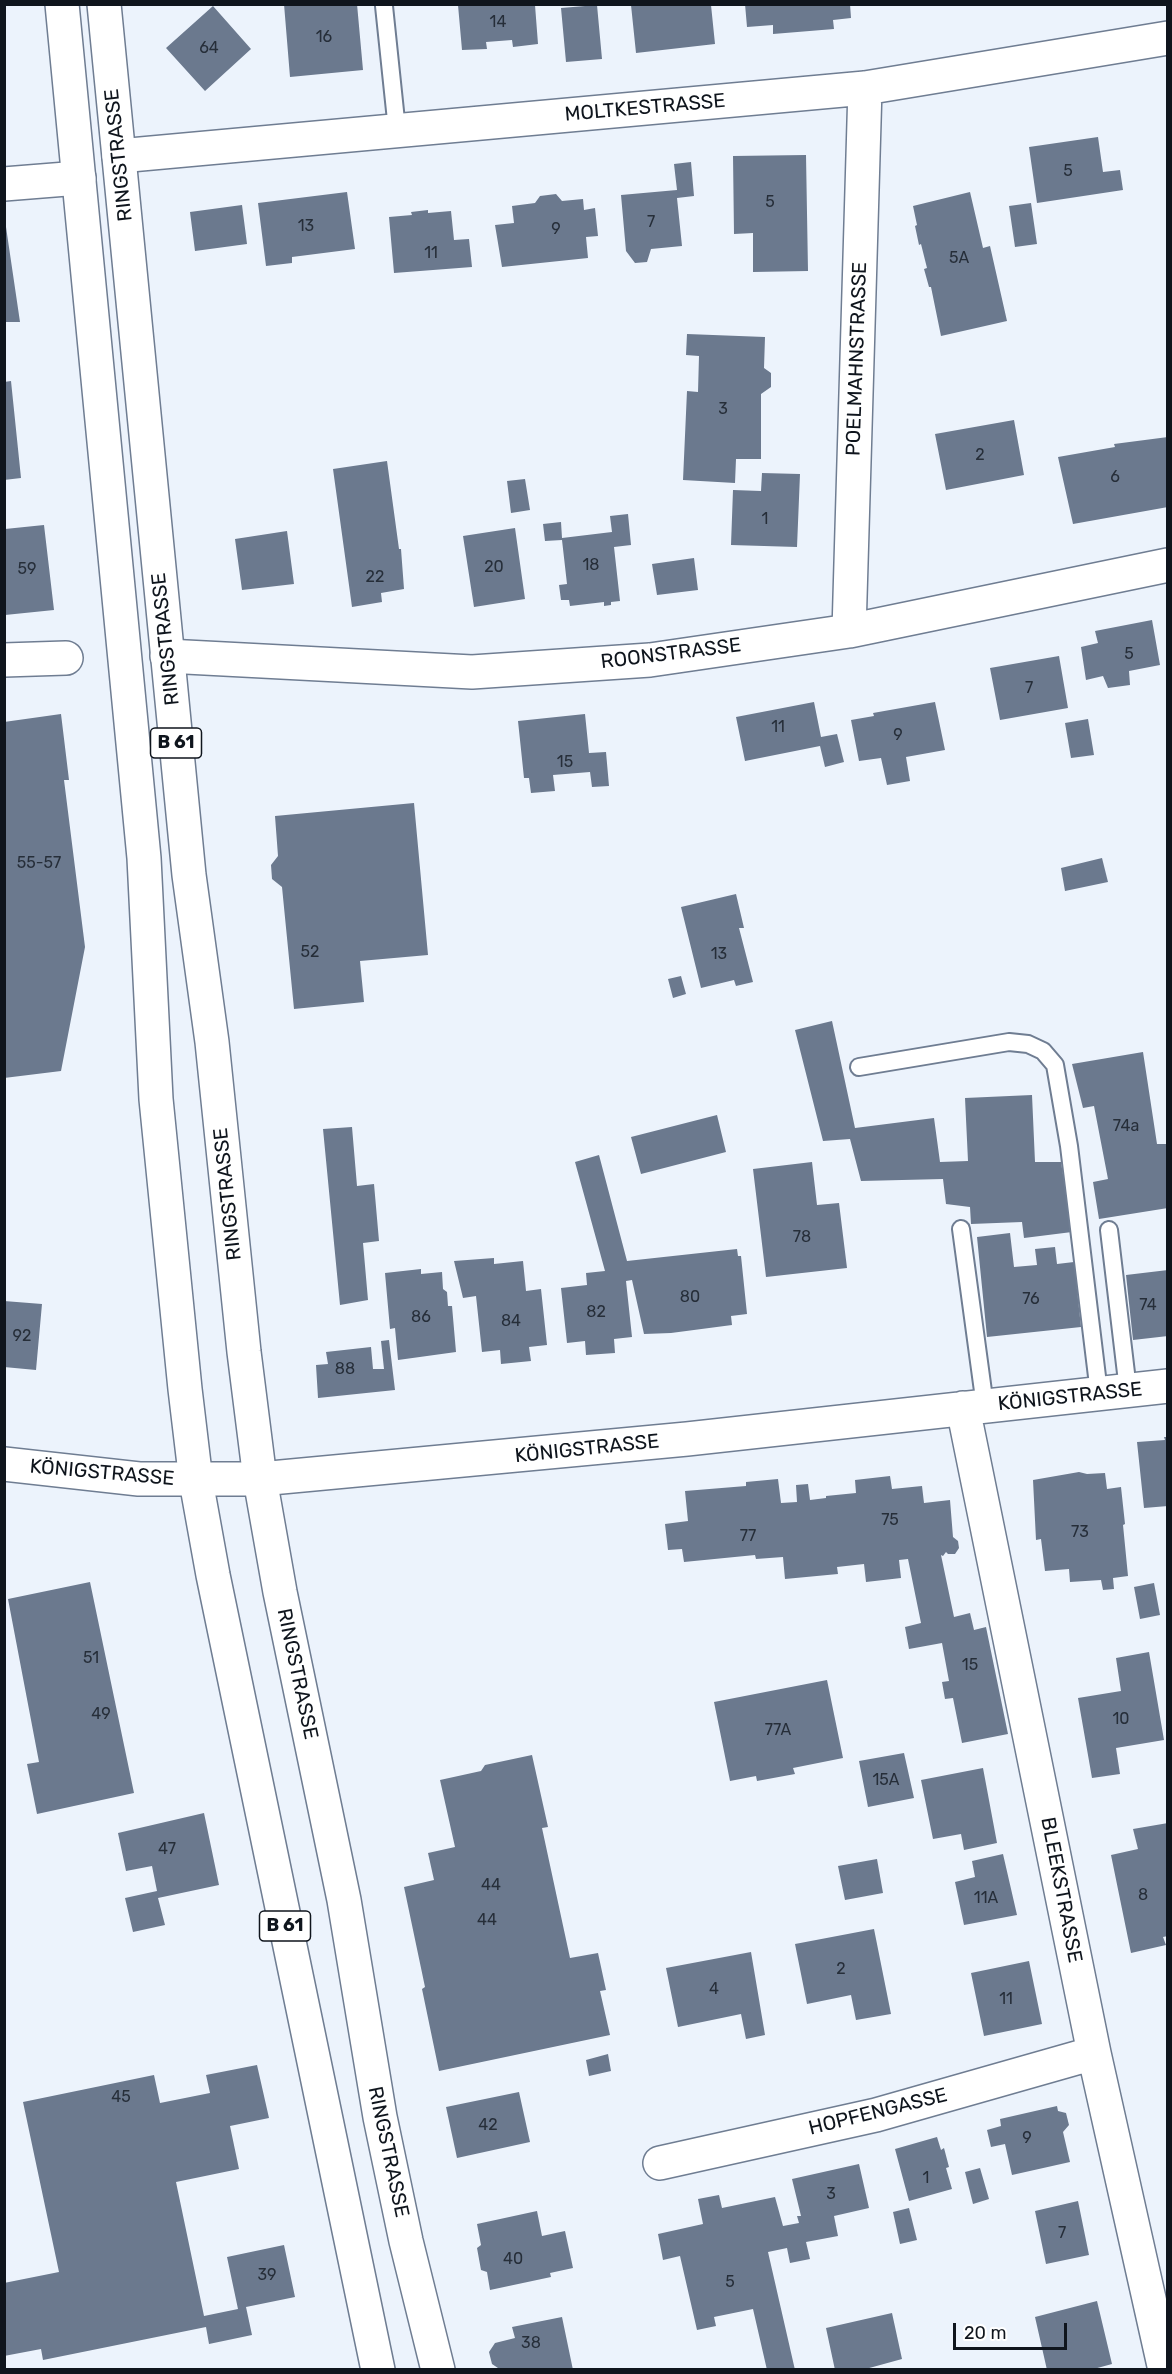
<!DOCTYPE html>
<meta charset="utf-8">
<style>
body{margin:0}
#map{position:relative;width:1172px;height:2374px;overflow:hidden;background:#ecf3fc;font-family:Rubik,sans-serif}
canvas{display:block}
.frame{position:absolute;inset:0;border:6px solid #0f151d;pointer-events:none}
.scale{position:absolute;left:953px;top:2323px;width:114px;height:27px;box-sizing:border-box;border:3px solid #0f151d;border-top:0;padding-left:8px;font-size:18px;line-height:21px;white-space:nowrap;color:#0f151d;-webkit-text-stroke:4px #fff;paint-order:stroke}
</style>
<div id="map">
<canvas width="1172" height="2374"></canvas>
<div class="frame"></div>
<div class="scale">20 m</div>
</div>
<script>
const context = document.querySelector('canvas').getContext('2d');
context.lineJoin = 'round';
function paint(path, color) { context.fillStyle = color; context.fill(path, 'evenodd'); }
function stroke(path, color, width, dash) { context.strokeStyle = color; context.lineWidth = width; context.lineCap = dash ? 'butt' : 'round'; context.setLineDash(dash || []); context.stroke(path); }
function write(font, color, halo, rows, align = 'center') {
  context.font = font + ' Rubik,sans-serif'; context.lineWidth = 4.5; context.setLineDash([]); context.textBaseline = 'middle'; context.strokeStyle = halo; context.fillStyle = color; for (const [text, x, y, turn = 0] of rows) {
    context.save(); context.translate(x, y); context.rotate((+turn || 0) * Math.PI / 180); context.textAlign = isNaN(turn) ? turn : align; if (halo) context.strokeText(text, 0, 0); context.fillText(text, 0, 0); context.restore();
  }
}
paint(new Path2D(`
 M284,4H357L363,70L290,77Z
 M745,4H850L851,18L833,20L834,29L773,34V25L747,27Z
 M458,5H535L538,44L513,47L512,40L486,42L487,49L462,50Z
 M597,5L602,59L566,62L561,8Z
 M631,5H711L715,44L636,53Z
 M213,6L251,49L205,91L166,48Z
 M1098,137L1103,172L1120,170L1123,190L1037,203L1029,147Z
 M806,155L808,271L753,272V233L734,234L733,156Z
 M691,162L694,196L677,198L682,246L651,249L647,262L635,263L626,251L621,195L677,190L674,164Z
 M347,192L355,249L292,257V263L266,266L258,203Z
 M970,192L983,248L990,246L1007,321L941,336L931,287H929L924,269L927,268L921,244L919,245L915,226L917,225L913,206Z
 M556,194L562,201L583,199L584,210L595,208L598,236L586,237L588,258L502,267L495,225L514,223L512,206L535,203L540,196Z
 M1031,203L1037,244L1015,247L1009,206Z
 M242,205L247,244L195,251L190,212Z
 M428,210V213L451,211L454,240L469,239L472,267L394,273L389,217L412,215L411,212Z
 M4,227H6L20,322H4Z
 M687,334L765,337L764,368L771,373V387L761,394V459H736L735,483L683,480L687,391L698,392L699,356L686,355Z
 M11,381L21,478L4,480V382Z
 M1014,420L1024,475L946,490L935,434Z
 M1168,437V507L1073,524L1058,457L1115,447L1114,444Z
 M387,461L399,549H401L404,589L381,593L382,602L352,607L333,469Z
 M762,473L800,474L797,547L731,545L733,490L761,491Z
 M525,479L530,510L511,513L507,481Z
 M628,514L631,545L614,547L620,601L611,602V605L604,606V602L570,606L569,600H561L559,585L567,584L562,540L545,541L543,524L561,522L562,538L612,532L610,516Z
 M44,525L54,610L5,615V529Z
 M515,528L525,599L474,607L463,536Z
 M287,531L294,584L242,590L235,539Z
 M694,558L698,590L657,595L652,564Z
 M1152,620L1160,665L1129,671L1130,685L1108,688L1103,676L1086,680L1081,647L1098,643L1095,631Z
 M1059,656L1068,708L1000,720L990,668Z
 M814,702L821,737L837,734L844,762L825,767L820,746L745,761L736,717Z
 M935,702L945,750L906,757L910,781L887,785L881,758L859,761L851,720L874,716L873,713Z
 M61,714L69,780H64L85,947L61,1071L4,1078V722Z
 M585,714L589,753L606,752L609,786L592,787L590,772L553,775L555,791L531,793L529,778H524L518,721Z
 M1088,719L1094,755L1071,758L1065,723Z
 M414,803L428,955L360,961L364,1002L294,1009L282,887L272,879L271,865L278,856L275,816Z
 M1102,858L1108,882L1065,891L1061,868Z
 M736,894L744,928H739L753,982L736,986L734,980L701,988L681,907Z
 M681,976L686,994L673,998L668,979Z
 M832,1021L855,1128L934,1118L940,1162L968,1161L965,1098L1032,1095L1035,1162H1061L1072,1232L1024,1238L1022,1222L971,1224L970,1207L946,1204L943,1179L861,1181L850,1139L823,1141L795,1030Z
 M1143,1052L1157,1144H1168V1208L1099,1219L1093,1182L1108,1179L1094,1106L1083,1108L1072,1064Z
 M717,1115L726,1152L641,1174L631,1137Z
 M352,1127L357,1186L374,1184L379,1241L363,1243L368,1300L340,1305L323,1129Z
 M599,1155L627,1261L737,1249L738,1256H741L747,1314L731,1316L732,1325L671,1333L644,1334L632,1280L626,1281L632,1337L614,1339L615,1353L586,1355L585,1341L567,1343L561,1288L587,1285L586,1273L605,1271L575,1162Z
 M812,1162L817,1205L839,1203L847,1268L766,1277L753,1169Z
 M1010,1233L1014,1267L1037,1265L1035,1249L1055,1247L1057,1264L1074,1262L1081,1327L987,1337L977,1237Z
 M494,1258V1264L523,1261L526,1291L541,1289L547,1345L529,1347L531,1361L501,1364L500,1350L482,1352L476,1296L463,1298L454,1261Z
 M421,1269V1274L442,1272L443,1289L447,1292L448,1306H452L456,1352L398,1360L395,1328L390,1329L385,1273Z
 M1168,1270V1336L1133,1340L1126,1275Z
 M4,1301L42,1304L36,1370L4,1367Z
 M389,1340L395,1390L318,1398L316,1365L328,1364L326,1352L371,1347L373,1369H384L381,1341Z
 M1164,1437H1168V1506L1144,1508L1137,1442L1165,1440Z
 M1079,1472L1087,1474L1105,1473L1107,1489L1121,1487L1125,1524L1123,1525L1128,1576L1113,1578L1114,1589L1103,1590L1101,1580L1070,1582L1069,1569L1045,1571L1041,1539L1036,1540L1033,1480Z
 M890,1476L892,1489L922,1486L924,1503L950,1500L953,1537L958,1541L959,1548L955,1554H948L946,1552L943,1556L941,1555L954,1617L970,1613L974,1630L986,1627L1008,1734L962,1743L953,1698L945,1699L942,1682L949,1681L942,1643L909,1649L905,1627L921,1623L908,1559L899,1560L901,1578L866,1582L864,1564L837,1567L838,1574L785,1579L783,1557L756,1559L755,1555L684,1562L682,1549L668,1550L665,1524L688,1521L685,1491L746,1486V1482L778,1479L781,1503L797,1502L796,1485L808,1484L810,1500L826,1498V1496L856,1493L855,1480Z
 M90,1582L134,1793L37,1814L27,1764L39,1762L8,1599Z
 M1154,1583L1160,1615L1140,1619L1134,1587Z
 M1149,1652L1164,1740L1116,1748L1120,1774L1092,1778L1078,1698L1121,1691L1116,1658Z
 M827,1680L843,1758L793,1768L795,1774L757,1781L756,1776L730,1781L714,1702Z
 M904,1753L914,1798L868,1807L859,1761Z
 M532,1755L548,1827L542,1828L570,1958L598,1953L606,1990L600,1991L610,2035L439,2071L422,1989L425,1987L404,1887L434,1880L428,1853L455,1847L440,1780L481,1771L485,1765Z
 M983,1768L997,1843L964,1850L961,1834L933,1839L921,1780Z
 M204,1813L219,1885L158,1898L165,1925L133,1932L125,1898L157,1891L152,1866L126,1871L118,1833Z
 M1168,1823V1936L1163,1937L1166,1945L1131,1953L1111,1855L1138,1849L1133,1829Z
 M1003,1854L1017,1915L964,1925L955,1882L975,1877L972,1861Z
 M877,1859L883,1893L845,1900L838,1866Z
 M874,1929L891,2014L856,2020L851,1995L807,2004L795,1944Z
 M751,1952L765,2035L746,2039L741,2014L678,2027L666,1968Z
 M1029,1961L1042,2024L984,2036L971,1973Z
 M608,2054L611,2071L589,2076L586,2060Z
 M257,2065L269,2118L230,2126L239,2169L176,2182L204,2316L238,2309L227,2257L284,2245L295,2297L246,2307L252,2335L209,2344L206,2327L43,2360L41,2349L4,2356V2283L59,2272L23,2102L154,2075L160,2103L210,2093L206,2075Z
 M519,2092L530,2142L457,2158L446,2107Z
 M1057,2106L1058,2111L1066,2113L1069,2125L1063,2132L1070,2162L1012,2175L1005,2144L991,2147L987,2130L1001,2126L1000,2119Z
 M937,2137L941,2150L944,2148L949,2167L946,2168L952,2189L909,2201L895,2149Z
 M859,2164L869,2208L834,2216L838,2236L806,2242L810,2259L790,2263L787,2248L768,2252L795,2370H767L753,2309L714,2317L716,2326L697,2330L680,2256L663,2260L658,2234L703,2224L698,2199L719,2195L722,2208L775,2197L783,2226L799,2223L797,2216H801L792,2179Z
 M980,2168L989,2199L973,2204L965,2172Z
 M1078,2201L1089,2255L1046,2264L1035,2211Z
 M909,2208L917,2240L900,2244L893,2212Z
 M537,2211L542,2236L565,2231L573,2268L550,2273L551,2277L490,2290L487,2272L481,2270L477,2248L481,2245L477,2224Z
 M1097,2301L1112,2364L1090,2370H1047L1035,2317Z
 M892,2313L902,2359L862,2370H835L826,2328Z
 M562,2317L573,2370H501L492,2364L489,2352L495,2343L515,2338L512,2327Z`), '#6b798e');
const service = new Path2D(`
 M384,6L397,130
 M859,1067L1009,1042L1028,1044L1043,1051L1055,1065L1069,1146L1099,1393
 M961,1229L985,1406
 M1109,1230L1128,1390`);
const minor = new Path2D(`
 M119,156L865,88L1168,38
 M4,184L79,178
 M849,631L865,88
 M167,656L472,672L650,660L849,631L1168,565
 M4,660L66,658
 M963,1408L1094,2053L1165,2370
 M260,1479L687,1439L1168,1386
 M660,2163L876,2115L1094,2053`);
const secondary = new Path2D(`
 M4,1464L139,1479H260`);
const primary = new Path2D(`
 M62,4L144,858L156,1099L185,1389L196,1481L213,1575L378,2370
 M104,4L189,875L212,1042L244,1352L260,1479L280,1592L344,1900L380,2117L406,2241L438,2370`);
stroke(service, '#6f7d92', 20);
stroke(minor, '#6f7d92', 36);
stroke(secondary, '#6f7d92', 36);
stroke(primary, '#6f7d92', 36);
stroke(service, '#fff', 16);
stroke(minor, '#fff', 33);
stroke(secondary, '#fff', 33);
stroke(primary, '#fff', 33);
write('16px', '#262e39', null, [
 ["14",498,22],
 ["16",324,37],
 ["64",209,48],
 ["5",1068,171],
 ["5",770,202],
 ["7",651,222],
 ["13",306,226],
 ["9",556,229],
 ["11",431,253],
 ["5A",959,258],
 ["3",723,409],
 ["2",980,455],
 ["6",1115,477],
 ["1",765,519],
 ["18",591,565],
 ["20",494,567],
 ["59",27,569],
 ["22",375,577],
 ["5",1129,654],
 ["7",1029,688],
 ["11",778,727],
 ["9",898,735],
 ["15",565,762],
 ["55-57",39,863],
 ["52",310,952],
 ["13",719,954],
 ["74a",1126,1126],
 ["78",802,1237],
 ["80",690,1297],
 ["76",1031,1299],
 ["74",1148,1305],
 ["82",596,1312],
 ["86",421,1317],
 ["84",511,1321],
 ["92",22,1336],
 ["88",345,1369],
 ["75",890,1520],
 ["73",1080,1532],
 ["77",748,1536],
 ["51",91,1658],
 ["15",970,1665],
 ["49",101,1714],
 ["10",1121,1719],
 ["77A",778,1730],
 ["15A",886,1780],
 ["47",167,1849],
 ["44",491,1885],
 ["8",1143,1895],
 ["11A",986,1898],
 ["44",487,1920],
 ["2",841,1969],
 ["4",714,1989],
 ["11",1006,1999],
 ["45",121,2097],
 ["42",488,2125],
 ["9",1027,2138],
 ["1",926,2178],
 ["3",831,2194],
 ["7",1062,2233],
 ["40",513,2259],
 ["39",267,2275],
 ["5",730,2282],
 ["38",531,2343]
]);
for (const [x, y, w] of [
 [176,743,51],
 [285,1926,51]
]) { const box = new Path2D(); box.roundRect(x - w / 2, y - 15, w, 30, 4.5); context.fillStyle = '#fff'; context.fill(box); stroke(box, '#0f151d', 1.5); }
write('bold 18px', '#0f151d', null, [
 ["B 61",176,743],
 ["B 61",285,1926]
]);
write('20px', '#0f151d', '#fff', [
 ["MOLTKESTRASSE",645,108,-5],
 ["RINGSTRASSE",119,155,-96],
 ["POELMAHNSTRASSE",857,359,-88],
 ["RINGSTRASSE",166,639,-96],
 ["ROONSTRASSE",671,654,-7],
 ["RINGSTRASSE",228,1194,-96],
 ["KÖNIGSTRASSE",1070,1397,-6],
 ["KÖNIGSTRASSE",587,1449,-6],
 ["KÖNIGSTRASSE",102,1473,5],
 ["RINGSTRASSE",297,1674,78],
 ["BLEEKSTRASSE",1061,1890,79],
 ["HOPFENGASSE",878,2112,-14],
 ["RINGSTRASSE",388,2152,78]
]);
</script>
